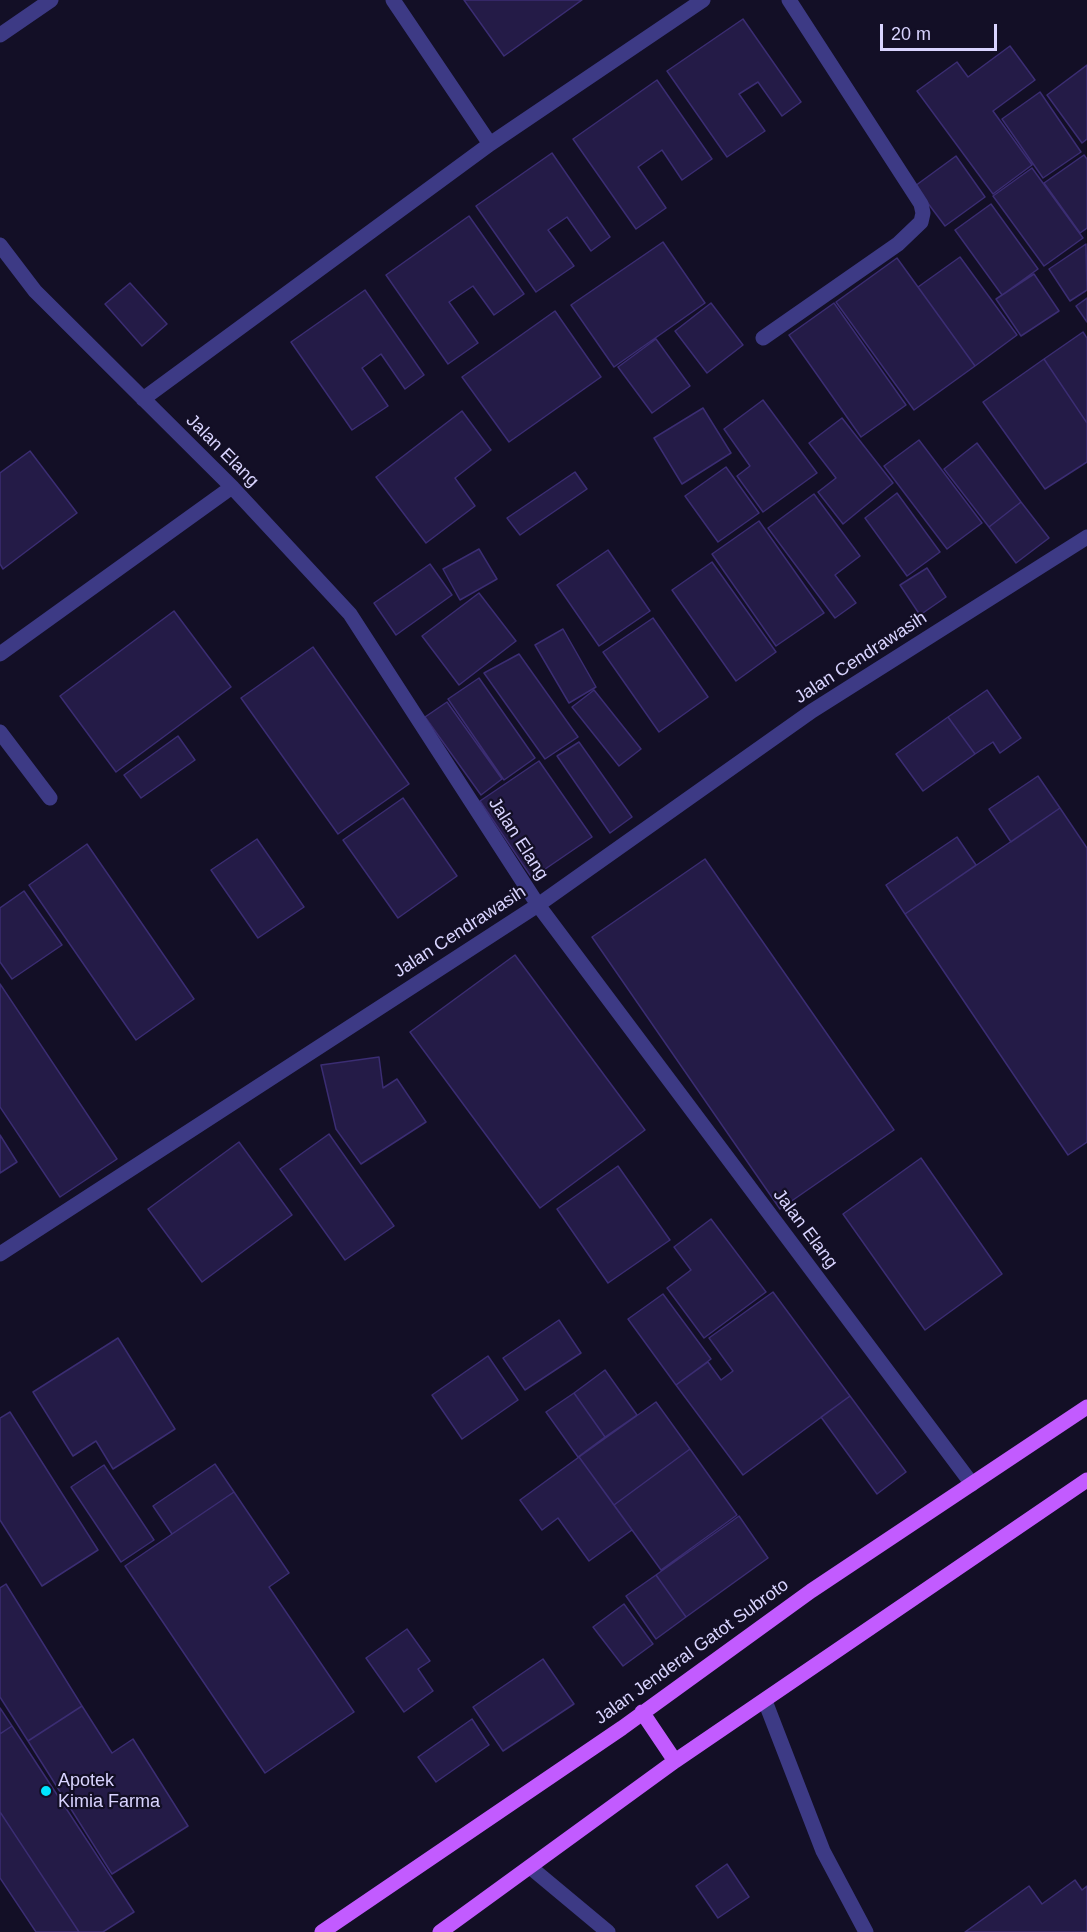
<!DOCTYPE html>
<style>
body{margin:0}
#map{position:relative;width:1087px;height:1932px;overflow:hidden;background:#130f26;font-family:Helvetica,sans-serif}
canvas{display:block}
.scale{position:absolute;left:880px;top:24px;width:117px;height:27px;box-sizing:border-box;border:3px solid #d9d4ff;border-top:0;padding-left:8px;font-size:18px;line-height:21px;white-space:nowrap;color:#d9d4ff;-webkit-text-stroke:4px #130f26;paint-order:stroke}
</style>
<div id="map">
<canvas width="1087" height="1932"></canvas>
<div class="scale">20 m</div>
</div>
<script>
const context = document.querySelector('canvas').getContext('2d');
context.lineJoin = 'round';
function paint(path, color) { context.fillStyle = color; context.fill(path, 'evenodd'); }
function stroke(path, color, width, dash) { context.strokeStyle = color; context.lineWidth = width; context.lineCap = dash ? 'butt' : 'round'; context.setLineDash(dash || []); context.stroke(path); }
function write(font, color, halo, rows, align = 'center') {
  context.font = font + ' Helvetica,sans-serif'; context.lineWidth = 4.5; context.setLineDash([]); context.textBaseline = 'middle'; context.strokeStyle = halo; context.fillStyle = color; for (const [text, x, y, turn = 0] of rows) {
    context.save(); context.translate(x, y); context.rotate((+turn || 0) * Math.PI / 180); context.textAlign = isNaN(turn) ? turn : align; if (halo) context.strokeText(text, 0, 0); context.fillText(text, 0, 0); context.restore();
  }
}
const building = new Path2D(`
 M464,0H582L504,56Z
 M743,19L801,102L782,116L758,82L739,94L765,131L727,157L667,71Z
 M1010,46L1035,80L993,111L1032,165L993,194L917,91L957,62L968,77Z
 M1087,65V139L1082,143L1047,95Z
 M657,80L712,159L682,180L662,150L638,167L666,208L636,229L573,139Z
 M1040,92L1081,152L1043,178L1002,119Z
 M552,153L610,237L591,251L567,217L548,230L574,266L536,292L476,206Z
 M1084,155L1087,159V228L1080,233L1044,183Z
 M956,156L985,197L945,226L915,186Z
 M1032,168L1083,238L1044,266L993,196Z
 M991,204L1038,269L1002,295L955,230Z
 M469,216L524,294L494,315L473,286L449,302L478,343L448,364L386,275Z
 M663,242L705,303L614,367L571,305Z
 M1086,244L1087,290L1070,301L1049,269Z
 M960,257L1017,335L975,366L918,287Z
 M897,258L975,366L914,410L836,302Z
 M1034,274L1059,311L1021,336L996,299Z
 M130,283L167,324L142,346L105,304Z
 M365,290L424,375L405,389L381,354L362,368L388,406L352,430L291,342Z
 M1087,298V322L1076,306Z
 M711,303L743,345L707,373L675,331Z
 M834,303L906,405L861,437L789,335Z
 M555,311L601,377L509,442L462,377Z
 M1083,332L1087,338V423L1044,359Z
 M656,339L690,386L652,413L618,367Z
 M1044,359L1087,423V462L1045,489L983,402Z
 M763,400L817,473L763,512L737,476L750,466L724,429Z
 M703,408L731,453L682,484L654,438Z
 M462,411L491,450L455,478L475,506L426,543L376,477Z
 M842,418L893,483L843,524L818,492L836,478L809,443Z
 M919,440L982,523L947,549L884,466Z
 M977,443L1021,502L989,527L944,469Z
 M30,451L77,513L3,569L0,564V473Z
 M726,467L759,513L718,542L685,496Z
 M575,472L587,489L520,535L507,518Z
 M897,493L940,552L907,576L865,518Z
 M814,494L860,556L835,575L856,603L835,618L768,528Z
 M1021,502L1049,538L1016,563L989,527Z
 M759,521L824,613L776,646L712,554Z
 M479,549L497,579L460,600L443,569Z
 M608,550L650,611L599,646L557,585Z
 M712,562L776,652L736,681L672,590Z
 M430,564L452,595L396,635L374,603Z
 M927,568L946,597L920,615L900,585Z
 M479,593L516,641L459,685L422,636Z
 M174,611L231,687L116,772L60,696Z
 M653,618L708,697L659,732L603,652Z
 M563,629L596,687L569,703L535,645Z
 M313,647L409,784L338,834L241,698Z
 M519,654L578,737L545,759L484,673Z
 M479,678L535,758L504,780L448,699Z
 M594,690L641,749L619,766L572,707Z
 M987,690L1021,738L1000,753L993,742L975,754L948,717Z
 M447,702L502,779L481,795L425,717Z
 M948,717L975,754L923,791L896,754Z
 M178,736L195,760L141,798L124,775Z
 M579,742L632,817L610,833L557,756Z
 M539,761L592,837L532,878L480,801Z
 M1038,776L1060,808L1011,842L989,809Z
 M403,798L457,876L398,918L343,840Z
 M1060,808L1087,848V1142L1068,1155L905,914Z
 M957,837L976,865L905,914L886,885Z
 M257,839L304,907L258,938L211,870Z
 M87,844L194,999L136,1040L29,885Z
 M705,859L894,1130L780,1209L592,937Z
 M24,891L62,945L12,979L0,962V908Z
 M515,955L645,1130L540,1208L410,1032Z
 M0,984L117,1159L60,1197L0,1107Z
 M379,1057L383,1088L397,1079L426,1122L361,1164L336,1129L321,1065Z
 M329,1134L394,1226L345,1260L280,1169Z
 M0,1135L17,1162L0,1173Z
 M239,1142L292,1215L202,1282L148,1209Z
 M921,1158L1002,1274L925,1330L843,1214Z
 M618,1166L670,1240L608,1283L557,1209Z
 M711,1219L766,1292L704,1338L667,1288L691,1270L674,1247Z
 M773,1292L850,1396L743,1475L676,1385L708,1362L721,1380L733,1371L709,1338Z
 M663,1294L711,1359L676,1385L628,1319Z
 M559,1320L581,1353L525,1390L503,1358Z
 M118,1338L175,1429L113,1469L96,1441L73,1456L33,1392Z
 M488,1356L518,1400L462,1439L432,1395Z
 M605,1370L637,1415L605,1437L574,1393Z
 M574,1393L605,1437L578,1457L546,1412Z
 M850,1396L906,1472L877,1494L821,1417Z
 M656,1402L690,1449L614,1505L579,1457Z
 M10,1412L98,1550L42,1586L0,1520V1418Z
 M690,1449L737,1515L661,1570L614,1505Z
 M579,1457L632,1530L589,1561L558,1518L542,1530L520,1500Z
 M215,1464L234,1492L172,1534L153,1506Z
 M104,1465L154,1540L121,1562L71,1487Z
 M234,1492L289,1573L269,1587L354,1712L265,1773L125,1566Z
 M739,1516L768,1558L686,1617L656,1575Z
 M656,1575L686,1617L656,1639L626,1596Z
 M6,1584L82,1706L28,1741L0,1697V1588Z
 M624,1604L653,1644L623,1666L593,1627Z
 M407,1629L430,1661L418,1669L433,1691L404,1712L366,1658Z
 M543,1659L574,1704L503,1751L473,1707Z
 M82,1706L112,1753L133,1739L188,1826L112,1874L28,1741Z
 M0,1708L12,1726L0,1734Z
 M472,1719L489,1745L436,1782L418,1757Z
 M12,1726L134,1912L103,1932H79L0,1812V1734Z
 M0,1812L79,1932H36L0,1878Z
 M727,1864L749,1897L718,1918L696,1886Z
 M1075,1880L1082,1890L1087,1886V1932H965L1029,1886L1042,1904Z`);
paint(building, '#241b47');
stroke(building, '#3b2d73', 1.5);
stroke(new Path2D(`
 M393,0L490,144
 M0,35L51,0
 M0,245L35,291L232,487L350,614L538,905L972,1484
 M763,338L898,244L921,222L923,213L921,204L789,0
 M143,399L490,144L703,0
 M0,654L232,487
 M0,732L50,798
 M0,1254L538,905L812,711L1087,537
 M765,1701L823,1851L866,1932
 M530,1867L608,1932`), '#3d3a85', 15);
stroke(new Path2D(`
 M642,1712L675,1761
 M322,1932L622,1728L811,1591L1087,1407
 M440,1932L675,1761L1087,1480`), '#c25bff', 15);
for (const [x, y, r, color] of [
 [46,1791,6,"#00e5ff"]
]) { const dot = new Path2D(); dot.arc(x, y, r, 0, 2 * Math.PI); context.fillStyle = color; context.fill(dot); stroke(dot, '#130f26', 2); }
write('18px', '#d9d4ff', '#130f26', [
 ["Jalan Elang",222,451,45],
 ["Jalan Cendrawasih",861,658,-33],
 ["Jalan Elang",518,839,57],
 ["Jalan Cendrawasih",460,932,-33],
 ["Jalan Elang",805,1229,53],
 ["Jalan Jenderal Gatot Subroto",692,1652,-36]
]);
write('18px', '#d9d4ff', '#130f26', [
 ["Apotek",58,1781],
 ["Kimia Farma",58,1802]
], 'left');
</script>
